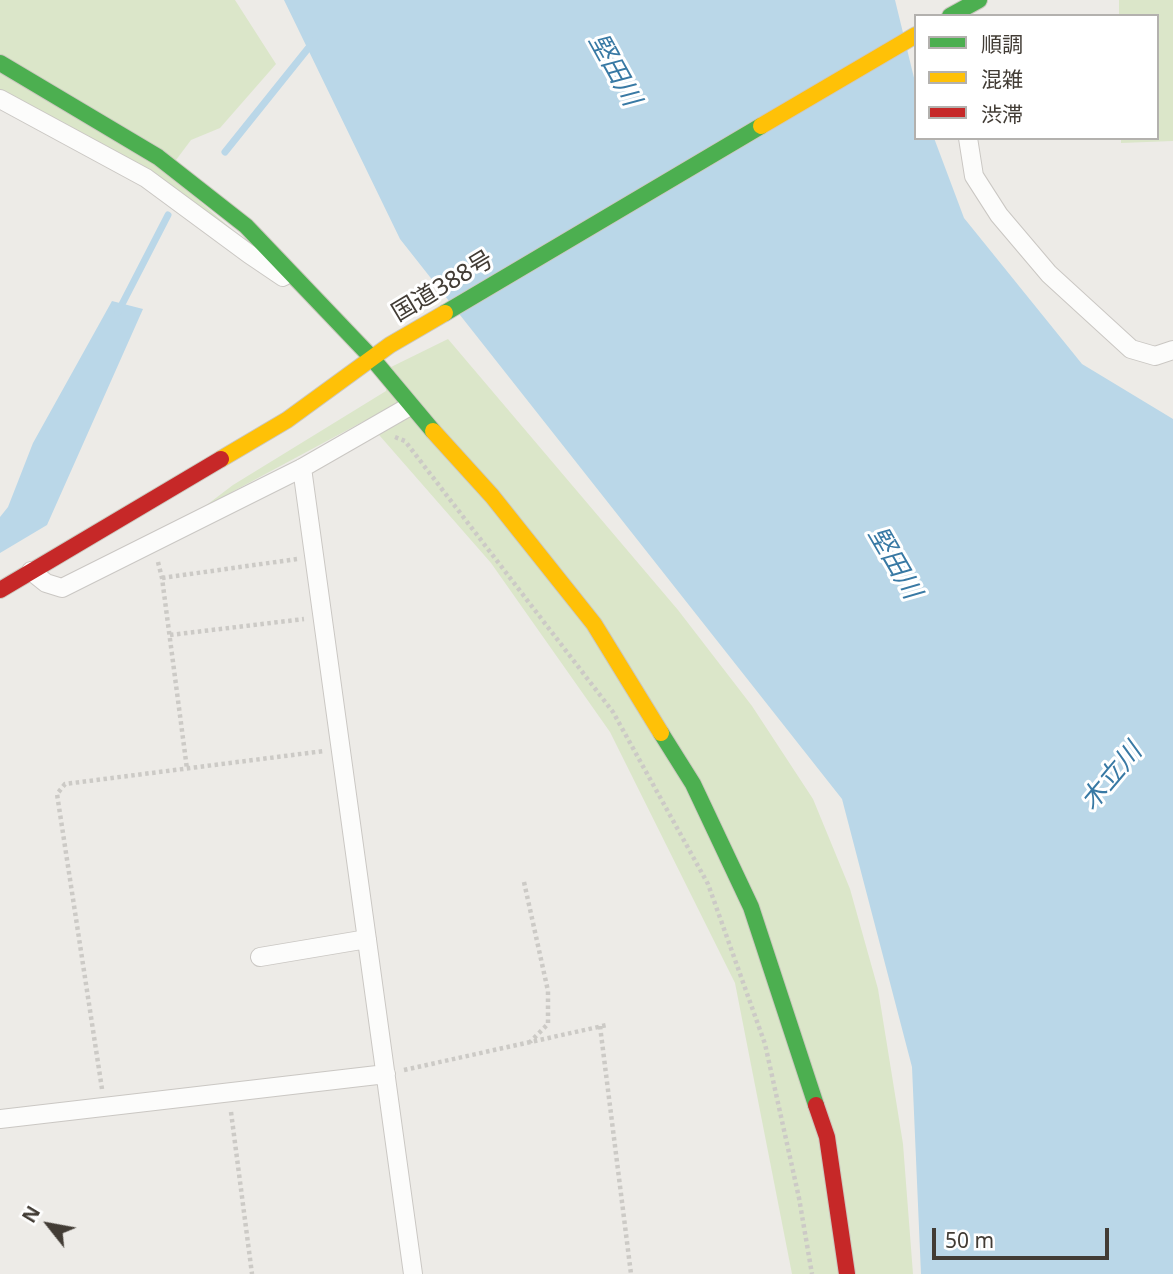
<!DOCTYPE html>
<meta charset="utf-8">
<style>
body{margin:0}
#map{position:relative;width:1173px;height:1274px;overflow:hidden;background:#edebe7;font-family:"Noto Sans","Noto Sans JP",sans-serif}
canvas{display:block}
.legend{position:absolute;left:914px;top:14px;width:245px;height:126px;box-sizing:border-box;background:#fff;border:2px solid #b3b1ae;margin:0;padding:9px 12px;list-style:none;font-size:21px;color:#423c35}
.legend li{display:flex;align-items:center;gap:14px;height:35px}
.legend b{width:35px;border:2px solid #b3b1ae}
.north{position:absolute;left:14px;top:1190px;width:70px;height:70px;-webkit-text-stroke:5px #fff;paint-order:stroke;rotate:301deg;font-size:19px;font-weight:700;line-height:28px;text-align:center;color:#423c35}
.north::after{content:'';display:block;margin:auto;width:24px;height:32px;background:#423c35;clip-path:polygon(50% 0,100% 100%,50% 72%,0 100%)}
.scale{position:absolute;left:932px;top:1228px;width:177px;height:32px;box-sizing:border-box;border:4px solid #423c35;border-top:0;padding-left:9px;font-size:21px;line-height:24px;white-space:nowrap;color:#423c35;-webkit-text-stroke:5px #fff;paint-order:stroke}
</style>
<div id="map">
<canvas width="1173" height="1274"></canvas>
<ul class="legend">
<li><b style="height:9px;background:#4caf50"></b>順調</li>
<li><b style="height:9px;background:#ffc107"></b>混雑</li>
<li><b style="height:9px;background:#c62828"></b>渋滞</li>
</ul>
<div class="north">N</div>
<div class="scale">50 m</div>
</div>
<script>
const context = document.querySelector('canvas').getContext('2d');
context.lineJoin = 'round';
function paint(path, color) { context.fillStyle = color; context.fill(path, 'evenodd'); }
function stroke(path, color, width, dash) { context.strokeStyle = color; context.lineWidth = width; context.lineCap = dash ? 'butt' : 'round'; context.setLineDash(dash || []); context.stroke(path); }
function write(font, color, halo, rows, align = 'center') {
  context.font = font + ' "Noto Sans","Noto Sans JP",sans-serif'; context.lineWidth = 6; context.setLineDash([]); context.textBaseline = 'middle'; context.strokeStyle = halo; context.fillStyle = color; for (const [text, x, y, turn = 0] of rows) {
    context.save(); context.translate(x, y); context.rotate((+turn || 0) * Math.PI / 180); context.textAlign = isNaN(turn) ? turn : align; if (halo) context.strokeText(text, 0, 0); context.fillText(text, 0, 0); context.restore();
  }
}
paint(new Path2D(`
 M0,0H235L276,64L220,128L191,140L176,160L0,57Z
 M1119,0H1173V141L1121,143V138H1157V16H1119Z
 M0,70L156,163L253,248L172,186L0,90Z
 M448,339L678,610L752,706L813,799L850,889L878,989L903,1144L913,1274H792L735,983L610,732L491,563L366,420L204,507L233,485L386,391L389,368Z`), '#dbe6c9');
paint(new Path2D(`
 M284,0H895L916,86V138H934L964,218L1082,364L1173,419V1274H921L912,1067L842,799L400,239Z
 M112,301L143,309L47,525L0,553V517L8,507L33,443Z`), '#bad7e8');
stroke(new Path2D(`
 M225,152L314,41
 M118,312L168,215`), '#bad7e8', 7);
const street = new Path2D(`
 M0,99L146,178L249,254L283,277
 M968,138L974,176L999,215L1049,274L1131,349L1155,356L1173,350
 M302,468L413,1274
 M31,571L46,583L62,588L302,468L410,406
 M260,957L367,939
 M0,1119L386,1074`);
const fast = new Path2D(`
 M950,16L979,0
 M0,63L158,157L246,226L371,357L433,431
 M445,313L761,126
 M661,733L693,784L751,907L816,1105`);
const slow = new Path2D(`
 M761,126L916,35
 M433,431L492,496L594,624L661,733
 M221,459L287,420L390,345L445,313`);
const jam = new Path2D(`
 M0,590L221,459
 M816,1105L827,1137L847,1274`);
stroke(street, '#cac7c3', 20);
stroke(fast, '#ccc8bf', 18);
stroke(slow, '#ccc8bf', 18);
stroke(jam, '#ccc8bf', 18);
stroke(new Path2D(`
 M395,437L405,441L613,712L708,884L765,1044L799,1198L812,1274
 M158,562L162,578L187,769
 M162,578L297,559
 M170,635L304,619
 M524,882L548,991V1024L530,1042
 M600,1026L631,1274
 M404,1070L607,1025
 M102,1089L57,794L65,784L324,751
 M231,1112L252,1274`), '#cccac6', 4.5, [3.5, 3.5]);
stroke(street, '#fcfcfb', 18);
stroke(fast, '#4caf50', 16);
stroke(slow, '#ffc107', 16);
stroke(jam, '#c62828', 16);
write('24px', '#423c35', '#fff', [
 ["国道388号",443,287,-31]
]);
write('italic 26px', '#3879a4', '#fff', [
 ["堅田川",614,70,61],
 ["堅田川",894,563,60],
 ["木立川",1112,777,-50]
]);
</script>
